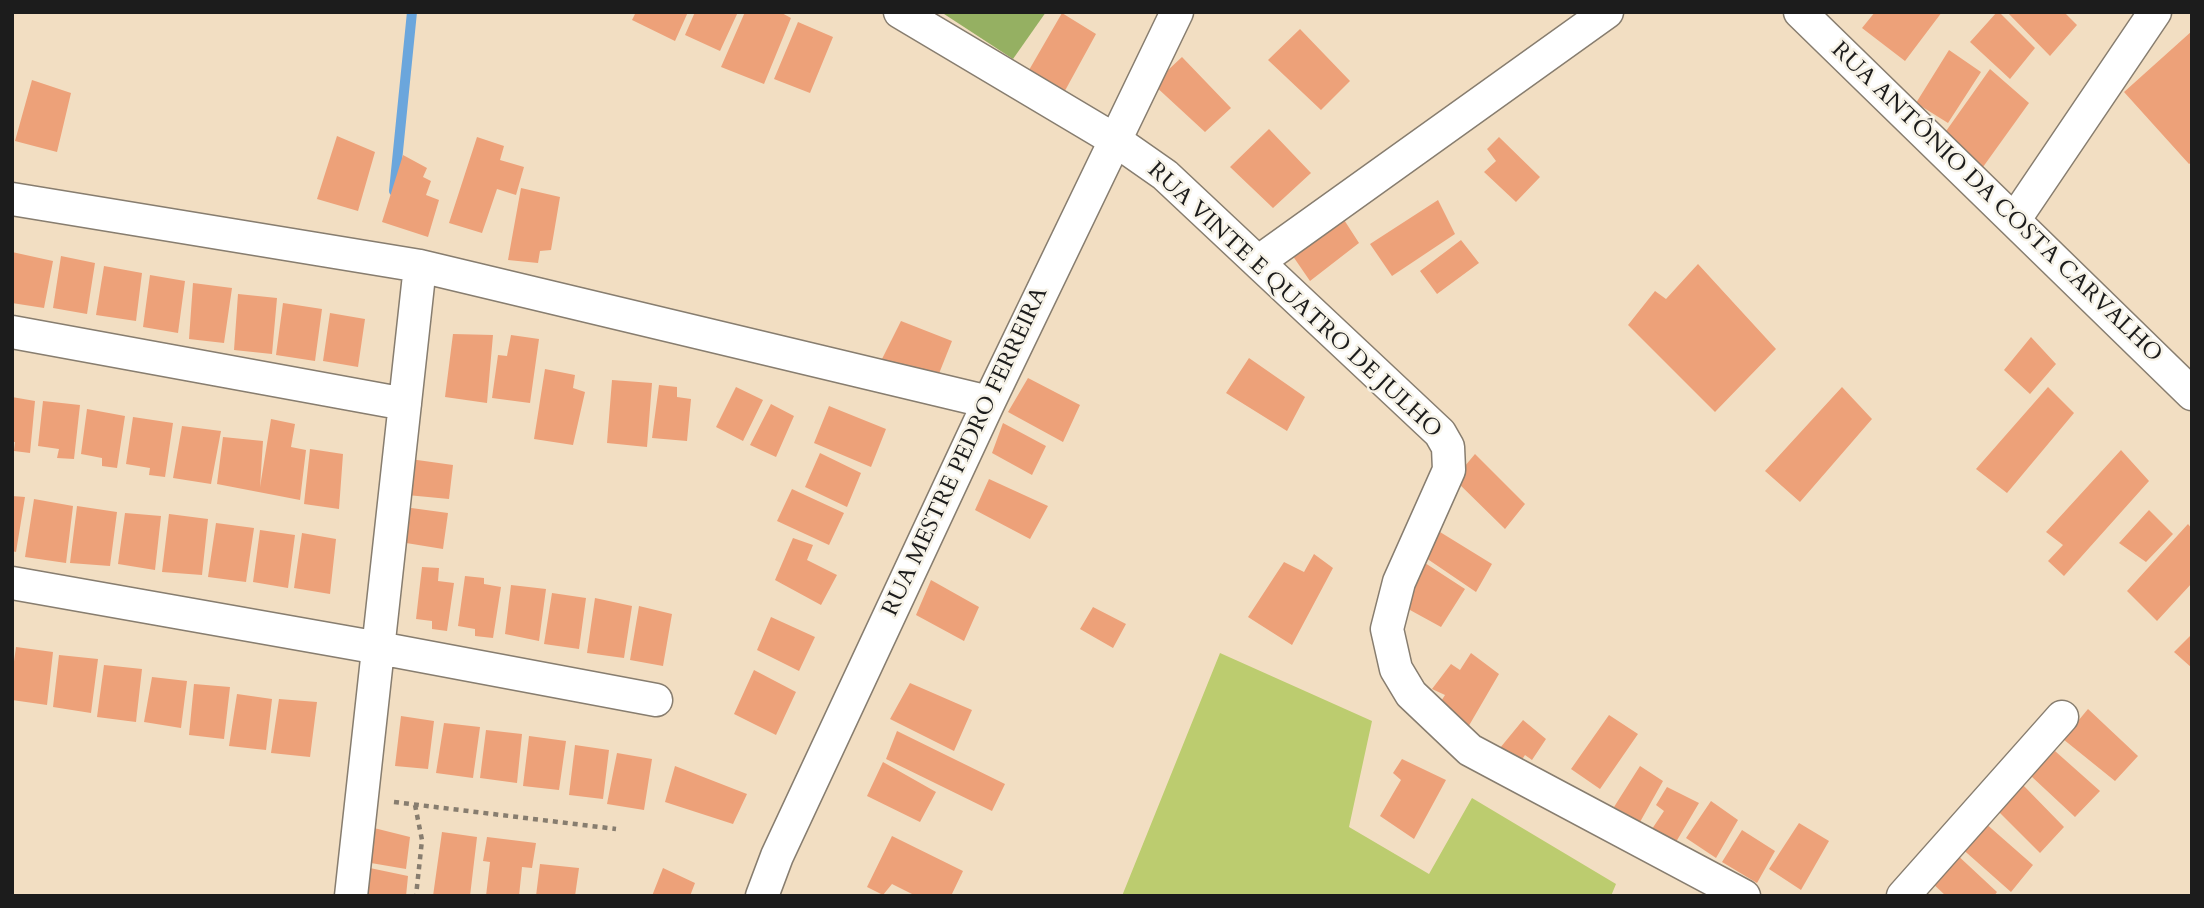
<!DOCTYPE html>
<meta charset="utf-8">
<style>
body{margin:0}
#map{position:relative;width:2204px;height:908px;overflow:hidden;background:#f2dec2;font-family:Cardo,serif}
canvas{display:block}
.frame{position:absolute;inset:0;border:14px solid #1c1c1c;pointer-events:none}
</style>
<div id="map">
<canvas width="2204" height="908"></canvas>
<div class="frame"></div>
</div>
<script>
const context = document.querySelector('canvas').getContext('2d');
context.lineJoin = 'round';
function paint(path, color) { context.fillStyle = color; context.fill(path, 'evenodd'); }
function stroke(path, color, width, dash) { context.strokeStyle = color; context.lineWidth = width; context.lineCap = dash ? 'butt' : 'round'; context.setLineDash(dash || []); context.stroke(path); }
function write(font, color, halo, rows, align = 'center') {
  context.font = font + ' Cardo,serif'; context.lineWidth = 5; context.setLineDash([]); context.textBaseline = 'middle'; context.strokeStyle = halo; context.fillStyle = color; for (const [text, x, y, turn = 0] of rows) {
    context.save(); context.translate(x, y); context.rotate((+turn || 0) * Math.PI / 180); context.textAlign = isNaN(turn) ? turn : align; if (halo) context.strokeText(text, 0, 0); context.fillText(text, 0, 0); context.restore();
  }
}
paint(new Path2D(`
 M1220,653L1372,721L1349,827L1429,874L1472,798L1616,884L1611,896H1122Z`), '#bccc6f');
paint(new Path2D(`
 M941,12H1046L1013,59Z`), '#95b062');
stroke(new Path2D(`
 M394,191L412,12`), '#6ba6dc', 10);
paint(new Path2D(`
 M636,12H688L675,41L632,20Z
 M695,12H738L720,51L685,35Z
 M745,12H780L791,18L764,84L721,67Z
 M1875,12H1942L1905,61L1862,28Z
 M1997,12H1999L2035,48L2010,79L1970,42Z
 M2007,12H2064L2077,25L2050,56Z
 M1062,13L1096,34L1061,98L1025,77Z
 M798,22L833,37L810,93L774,79Z
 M1300,29L1350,81L1321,110L1268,60Z
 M2192,31V162L2189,164L2124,92Z
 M1949,50L1981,72L1948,123L1916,103Z
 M1182,57L1231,108L1205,132L1153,84Z
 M1990,69L2029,103L1983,167L1944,134Z
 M32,80L71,93L57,152L15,141Z
 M1269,129L1311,173L1273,208L1230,167Z
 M337,136L375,152L358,211L317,199Z
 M477,137L504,146L500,160L524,167L516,195L497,189L482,233L449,223Z
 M1499,137L1540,177L1516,202L1484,172L1496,161L1487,149Z
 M403,155L427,168L423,177L431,181L426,195L439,200L428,237L382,222Z
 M521,188L560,197L551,250L540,251L538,263L508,260Z
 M1438,200L1455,234L1392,276L1370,244Z
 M1339,212L1359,243L1310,281L1288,249Z
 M1461,240L1479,263L1437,294L1420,271Z
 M12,252L53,261L44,308L12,303Z
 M61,256L95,263L87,314L53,308Z
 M1698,264L1776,349L1715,412L1628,325L1655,291L1666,299Z
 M104,266L142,273L136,321L96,315Z
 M150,275L185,281L178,333L143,327Z
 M193,283L232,288L224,343L189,339Z
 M238,294L277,298L272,354L234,350Z
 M283,303L322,309L315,361L276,355Z
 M330,313L365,319L358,367L323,361Z
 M901,321L952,341L936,381L882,359Z
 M453,334L493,335L487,403L445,397Z
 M511,335L539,339L530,403L492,398L498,355L507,356Z
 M2031,337L2056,364L2030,394L2004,370Z
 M1249,358L1305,397L1287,431L1226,393Z
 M545,369L575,375L573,388L585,392L573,445L534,439Z
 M1028,378L1080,405L1063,442L1008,412Z
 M612,380L652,383L647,447L607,443Z
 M659,385L677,387V397L691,399L687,441L652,438Z
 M736,387L763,400L743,441L716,427Z
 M1842,387L1872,419L1800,502L1765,471Z
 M2048,387L2074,413L2007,493L1976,469Z
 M12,397L35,401L30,453L14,451L15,442H12Z
 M43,401L80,405L74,459L57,458L59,449L38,446Z
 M771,404L794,416L776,457L750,445Z
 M829,406L886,429L871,467L814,443Z
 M87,409L125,416L117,468L102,466V458L81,454Z
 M133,417L173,423L165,477L149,475L150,468L126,464Z
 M271,419L295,424L291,447L306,450L300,500L217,484L223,437L263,441L260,487Z
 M1003,423L1046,446L1032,475L992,453Z
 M182,426L221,431L211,484L173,478Z
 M310,449L343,454L339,509L304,504Z
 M2121,450L2149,481L2064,576L2048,561L2063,545L2046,532Z
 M820,453L861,473L847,507L805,487Z
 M1475,454L1525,504L1505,529L1454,479Z
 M410,459L453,465L449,499L407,495Z
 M989,479L1048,506L1030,539L975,510Z
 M792,489L844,513L829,545L777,521Z
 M12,496L25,497L16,552L12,551Z
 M34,499L73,506L66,563L25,557Z
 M77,506L117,512L110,566L70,563Z
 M404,507L448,513L443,549L400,542Z
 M2149,510L2173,534L2146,562L2119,543Z
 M125,513L161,516L155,570L118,564Z
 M169,514L208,519L202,575L162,572Z
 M216,523L254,528L246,582L208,577Z
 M2188,524L2192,529V583L2157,621L2127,591Z
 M260,530L295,535L288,588L253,582Z
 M1440,532L1492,564L1476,592L1426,558Z
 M302,533L336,539L330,594L294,588Z
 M793,538L813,545L807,560L837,575L821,605L775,580Z
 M1314,554L1333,568L1292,645L1248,617L1284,562L1304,572Z
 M1425,563L1465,589L1441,627L1399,604Z
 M422,567L439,568L438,581L454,583L447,631L432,629V621L416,619Z
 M465,576L484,578V584L501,587L493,638L475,636V629L458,626Z
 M931,580L979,607L964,641L916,615Z
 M511,585L546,589L539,641L505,634Z
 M552,593L586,598L579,649L544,644Z
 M595,598L632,606L624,658L587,653Z
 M639,606L672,614L663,666L630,660Z
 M1093,607L1126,624L1113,648L1080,629Z
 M771,617L815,637L799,671L757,650Z
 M2192,634V668L2174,652Z
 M16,647L53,652L47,705L12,700V676Z
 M1471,653L1499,674L1467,729L1436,709L1445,695L1432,689L1451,664L1460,670Z
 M59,655L98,659L91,713L53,707Z
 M104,665L142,669L136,722L97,717Z
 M754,670L796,692L776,735L734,714Z
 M152,677L187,681L181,728L144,722Z
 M910,683L972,710L954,751L890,719Z
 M194,684L230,687L224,739L189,735Z
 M237,694L272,699L266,750L229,746Z
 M279,699L317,702L310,757L271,753Z
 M2088,709L2138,756L2115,781L2063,739Z
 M1609,715L1638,734L1600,789L1571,769Z
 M401,716L434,721L428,769L395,766Z
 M1523,720L1546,739L1532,760L1525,755L1519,764L1500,748Z
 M444,723L480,727L473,778L436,773Z
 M486,730L522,734L517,783L480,778Z
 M897,731L1005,784L992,811L886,759Z
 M529,736L566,741L559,790L523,786Z
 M575,745L609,750L603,799L569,795Z
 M2055,751L2100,791L2075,817L2031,776Z
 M617,753L652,759L644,810L607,804Z
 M1402,759L1446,780L1414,839L1380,816L1401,780L1393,773Z
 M883,762L936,792L920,822L867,796Z
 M675,766L747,794L733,824L665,802Z
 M1640,766L1663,781L1640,822L1614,807Z
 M2022,784L2064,827L2040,853L1997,810Z
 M1667,787L1699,803L1673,847L1650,832L1664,811L1656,805Z
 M1711,801L1738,820L1716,858L1686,838Z
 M1984,822L2033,865L2011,892L1959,846Z
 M1799,823L1829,841L1801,890L1769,869Z
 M370,827L410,837L406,869L371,863L373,850L366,848Z
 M1742,830L1775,851L1757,883L1722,862Z
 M442,832L477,837L470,896H433Z
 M892,836L963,871L951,896H916L892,884L883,895L867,887Z
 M487,837L536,843L532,868L522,867L519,896H486L490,862L483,861Z
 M1954,852L1997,892L1994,896H1946L1929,880Z
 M540,864L579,868L575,896H536Z
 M365,867L408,876L406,896H368L361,894Z
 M663,868L695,883L690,896H652Z`), '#eda179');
const minor = new Path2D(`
 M900,12L1115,140L1165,175L1440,433L1448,447L1449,470L1399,582L1387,629L1396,669L1411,694L1470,750L1744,896
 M1800,12L2192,394
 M12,199L420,266L989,402
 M2015,219L2155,12
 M1258,262L1607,12
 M12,332L405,404
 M12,583L379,648L656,700
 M351,896L420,266
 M762,896L777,856L989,402L1177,12
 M1903,896L2062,717`);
stroke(minor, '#877d6f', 35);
stroke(new Path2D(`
 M394,802L616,829
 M415,805L422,840L416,896`), '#877d6f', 4.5, [5, 5]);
stroke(minor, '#fff', 32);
write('23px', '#1c1c1c', '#f7f3e8', [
 ["RUA ANTÔNIO DA COSTA CARVALHO",1996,203,44],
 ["RUA VINTE E QUATRO DE JULHO",1294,301,43],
 ["RUA MESTRE PEDRO FERREIRA",966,452,-65]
]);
</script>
